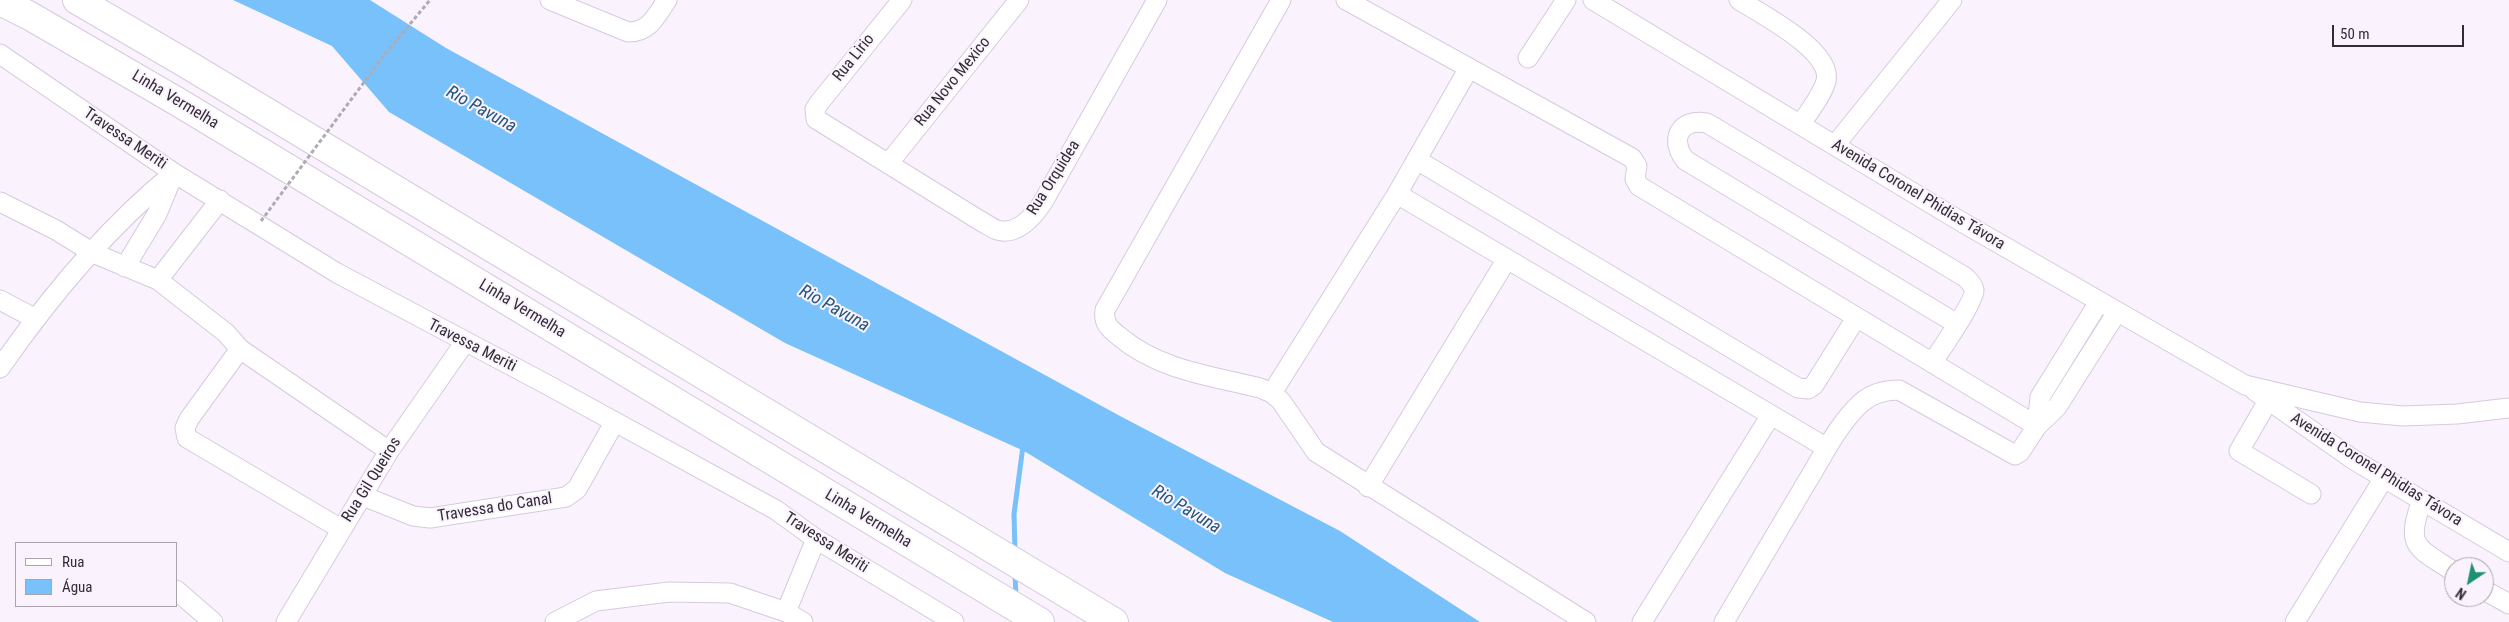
<!DOCTYPE html>
<meta charset="utf-8">
<style>
body{margin:0}
#map{position:relative;width:2509px;height:622px;overflow:hidden;background:#faf3fd;font-family:"Roboto Condensed",sans-serif}
canvas{display:block}
.legend{position:absolute;left:15px;top:542px;width:162px;height:65px;box-sizing:border-box;background:#faf3fd;border:1px solid #aaa3ad;margin:0;padding:6px 9px;list-style:none;font-size:15px;color:#322c35}
.legend li{display:flex;align-items:center;gap:10px;height:25px}
.legend b{width:25px;border:1px solid #aaa3ad}
.north{position:absolute;left:2444px;top:557px;width:50px;height:50px;box-sizing:border-box;background:#faf3fd;border:1px solid #aaa3ad;border-radius:50%;rotate:214deg;font-size:14px;font-weight:700;line-height:20px;text-align:center;color:#322c35}
.north::after{content:'';display:block;margin:auto;width:18px;height:22px;background:#1b9072;clip-path:polygon(50% 0,100% 100%,50% 72%,0 100%)}
.scale{position:absolute;left:2332px;top:25px;width:132px;height:22px;box-sizing:border-box;border:2px solid #322c35;border-top:0;padding-left:6px;font-size:15px;line-height:18px;white-space:nowrap;color:#322c35;-webkit-text-stroke:4px #faf3fd;paint-order:stroke}
</style>
<div id="map">
<canvas width="2509" height="622"></canvas>
<ul class="legend">
<li><b style="height:6px;background:#fff"></b>Rua</li>
<li><b style="height:14px;background:#78c1fb"></b>Água</li>
</ul>
<div class="north">N</div>
<div class="scale">50 m</div>
</div>
<script>
const context = document.querySelector('canvas').getContext('2d');
context.lineJoin = 'round';
function paint(path, color) { context.fillStyle = color; context.fill(path, 'evenodd'); }
function stroke(path, color, width, dash) { context.strokeStyle = color; context.lineWidth = width; context.lineCap = dash ? 'butt' : 'round'; context.setLineDash(dash || []); context.stroke(path); }
function write(font, color, halo, rows, align = 'center') {
  context.font = font + ' "Roboto Condensed",sans-serif'; context.lineWidth = 4; context.setLineDash([]); context.textBaseline = 'middle'; context.strokeStyle = halo; context.fillStyle = color; for (const [text, x, y, turn = 0] of rows) {
    context.save(); context.translate(x, y); context.rotate((+turn || 0) * Math.PI / 180); context.textAlign = isNaN(turn) ? turn : align; if (halo) context.strokeText(text, 0, 0); context.fillText(text, 0, 0); context.restore();
  }
}
paint(new Path2D(`
 M233,0H370L446,48L1120,416L1340,531L1480,622H1333L1225,573L1024,451L785,343L389,112L332,46Z`), '#78c1fb');
stroke(new Path2D(`
 M1015,552L1014,514L1023,446
 M1015,573L1016,597`), '#78c1fb', 5);
const minor = new Path2D(`
 M550,0L628,32C650,32 656,16 667,0
 M902,0L819,103L815,109L816,119L979,220C985,223 991,228 997,230C1017,236 1033,217 1043,202L1157,0
 M1281,0L1105,310C1103,324 1110,329 1120,337C1159,370 1212,376 1260,388L1272,393L1281,401L1316,452L1586,622
 M1346,0L1632,158L1637,166L1635,179L1639,186L2037,426
 M1593,0L1960,221L2245,385L2360,412L2403,416L2457,414L2509,408
 M1739,0C1761,14 1833,51 1826,81C1822,96 1809,111 1801,124
 M0,54L174,173L337,273L544,383L776,510L816,539L954,622
 M1528,58L1566,0
 M1835,145L1952,0
 M1417,160L1798,388L1808,389L1814,385L1856,318
 M888,164L1019,0
 M1397,194L1827,448
 M0,202L56,230L93,253L158,280L226,333L240,349L389,451
 M125,267L157,214L173,175
 M158,280L220,200
 M0,300L34,318
 M240,349L189,419L185,428L187,438L341,529
 M1932,363C1940,351 1975,301 1974,290C1973,284 1969,281 1965,277L1707,123C1680,118 1669,139 1685,160L1957,324
 M0,368C48,299 109,226 174,173
 M2255,391L2354,460L2509,552
 M1272,393L1397,194L1469,68
 M2268,401L2239,451L2311,494
 M2037,426L2040,397L2099,302
 M1368,487L1507,259
 M368,498L413,516L430,518L566,497L577,489L614,423
 M2422,500C2405,548 2416,546 2454,572
 M176,590L213,622
 M2484,590L2509,604
 M786,612L816,539
 M286,622L389,451L465,342
 M555,622L596,601L669,592L730,593L786,612L803,622
 M1642,622L1771,415
 M1724,622C1751,576 1778,531 1805,485C1822,458 1837,425 1861,403C1872,393 1884,390 1899,390L2015,455L2020,452L2037,426L2057,407L2117,312
 M2295,622L2384,478`);
const highway = new Path2D(`
 M77,0L185,63L1114,622
 M0,1L30,16L178,102L1040,622`);
stroke(minor, '#d7c8df', 21);
stroke(highway, '#d7c8df', 30);
stroke(new Path2D(`
 M385,54L430,0`), '#b0aab3', 3, [4, 2.5]);
stroke(minor, '#fff', 19);
stroke(highway, '#fff', 28);
stroke(new Path2D(`
 M261,221L385,54`), '#b0aab3', 3, [4, 2.5]);
write('16px', '#322c35', '#faf3fd', [
 ["Rua Lirio",854,58,-51],
 ["Rua Novo Mexico",953,82,-51],
 ["Linha Vermelha",175,100,31],
 ["Travessa Meriti",125,139,34],
 ["Rua Orquidea",1054,178,-58],
 ["Avenida Coronel Phidias Távora",1918,195,31],
 ["Linha Vermelha",522,309,31],
 ["Travessa Meriti",472,346,27],
 ["Avenida Coronel Phidias Távora",2376,470,32],
 ["Rua Gil Queiros",372,480,-58],
 ["Travessa do Canal",495,508,-9],
 ["Linha Vermelha",868,519,31],
 ["Travessa Meriti",826,543,33]
]);
write('italic 18px', '#22567d', '#faf3fd', [
 ["Rio Pavuna",481,110,29],
 ["Rio Pavuna",834,309,29],
 ["Rio Pavuna",1186,510,31]
]);
</script>
